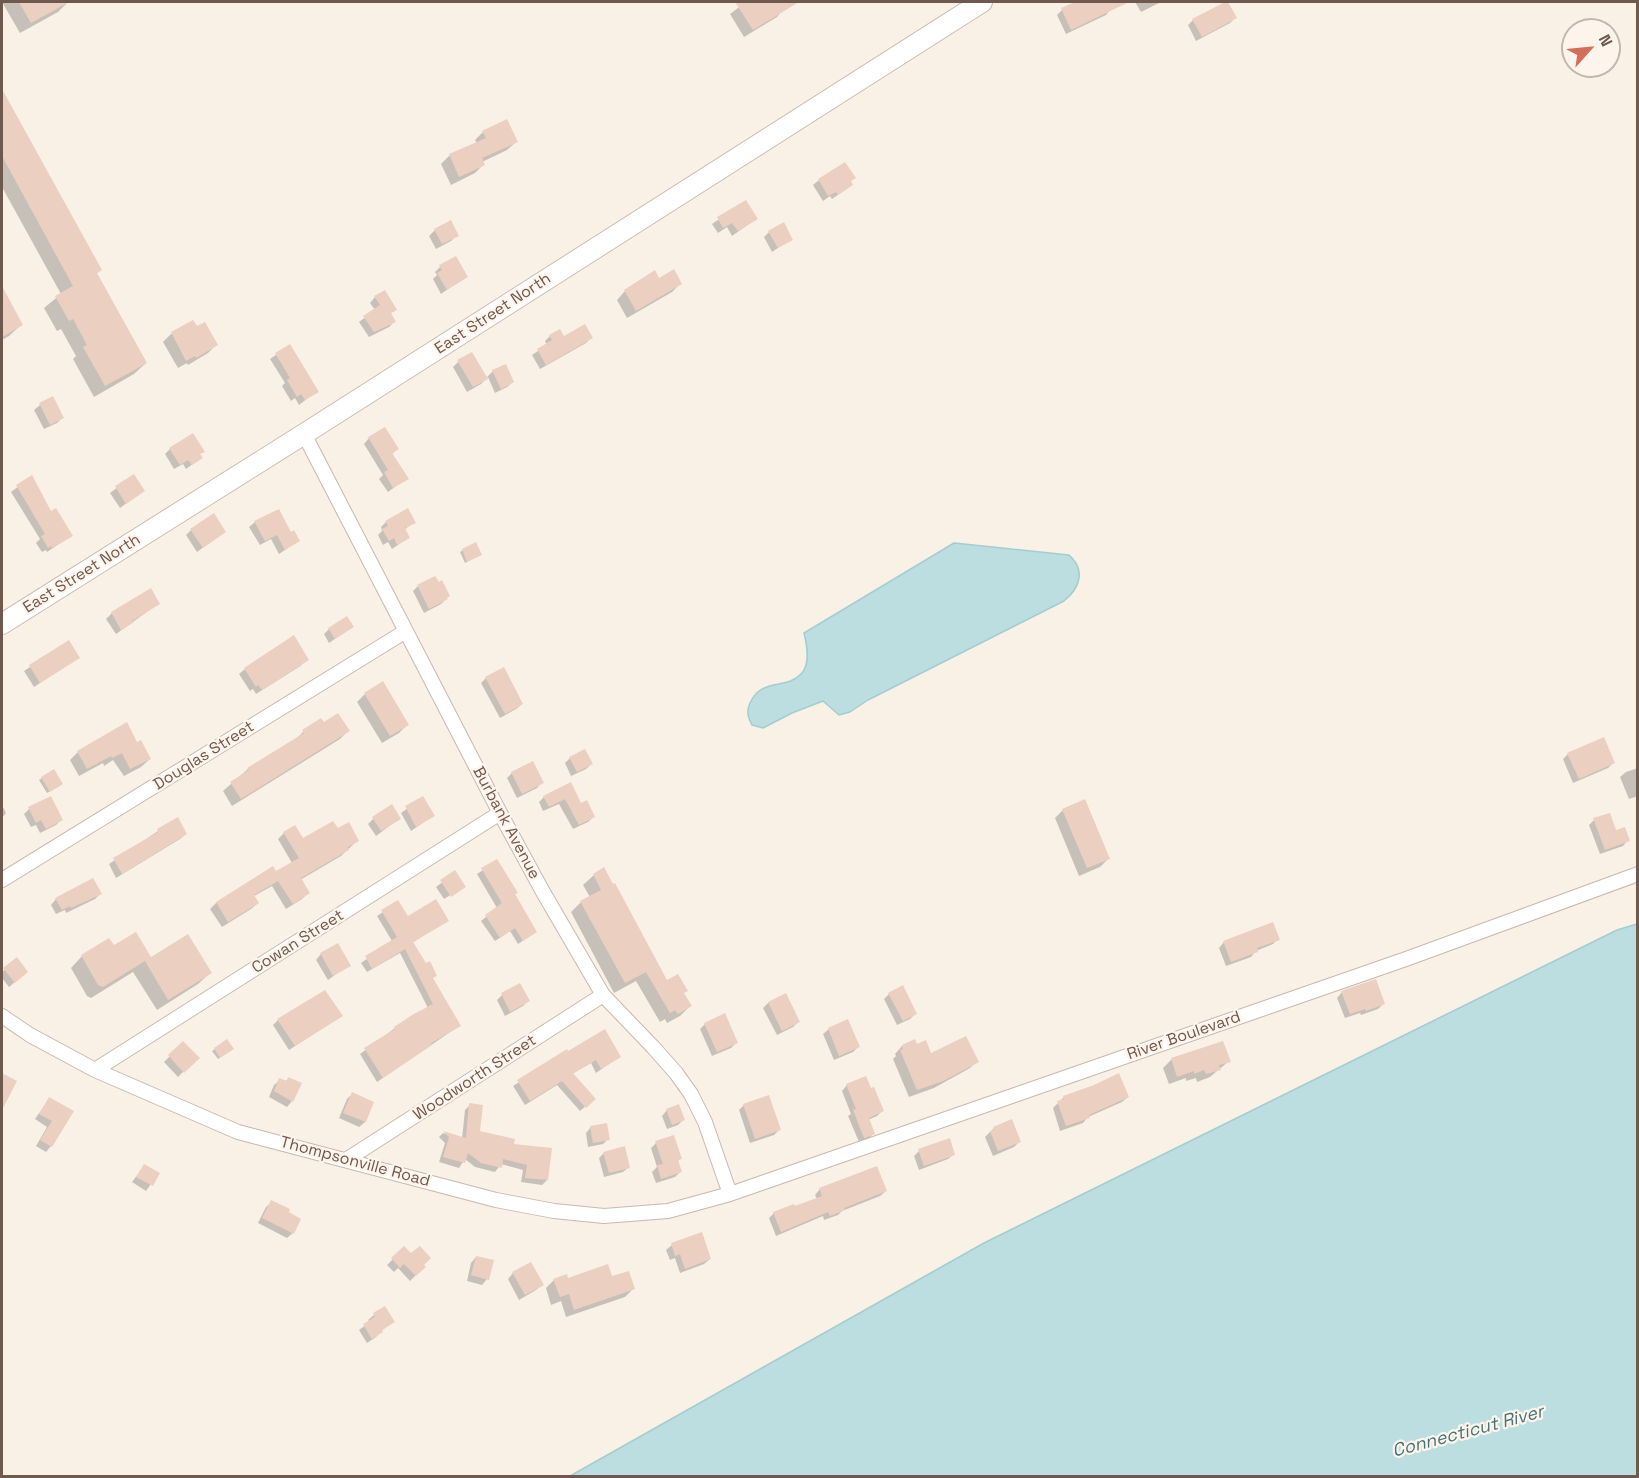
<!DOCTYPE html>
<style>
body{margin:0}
#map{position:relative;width:1639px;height:1478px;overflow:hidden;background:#f9f1e6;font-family:"Space Grotesk",sans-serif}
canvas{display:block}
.frame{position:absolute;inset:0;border:3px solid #6f584e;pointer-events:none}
.north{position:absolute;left:1561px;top:18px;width:60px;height:60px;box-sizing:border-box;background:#fdf5ec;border:2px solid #c4b6ad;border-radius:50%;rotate:63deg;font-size:16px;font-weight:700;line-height:24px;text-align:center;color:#6f584e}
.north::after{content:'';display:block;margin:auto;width:21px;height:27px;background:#d46d5a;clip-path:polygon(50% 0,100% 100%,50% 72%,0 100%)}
</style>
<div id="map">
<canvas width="1639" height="1478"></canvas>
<div class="frame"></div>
<div class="north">N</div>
</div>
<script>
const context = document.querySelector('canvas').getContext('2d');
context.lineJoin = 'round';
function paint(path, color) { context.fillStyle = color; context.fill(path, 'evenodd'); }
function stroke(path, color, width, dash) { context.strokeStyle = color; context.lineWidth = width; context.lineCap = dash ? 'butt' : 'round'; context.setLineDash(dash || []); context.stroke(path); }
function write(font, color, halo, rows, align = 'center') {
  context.font = font + ' "Space Grotesk",sans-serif'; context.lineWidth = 4.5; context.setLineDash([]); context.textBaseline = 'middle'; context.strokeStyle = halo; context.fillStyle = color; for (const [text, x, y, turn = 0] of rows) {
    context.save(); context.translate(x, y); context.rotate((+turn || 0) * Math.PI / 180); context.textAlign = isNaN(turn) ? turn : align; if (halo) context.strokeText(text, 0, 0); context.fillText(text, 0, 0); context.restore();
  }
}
const water = new Path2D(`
 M954,543L1069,555C1086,570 1080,588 1064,601L868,700L850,712L839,715L823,701L792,713L763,728L752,725C748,717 746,712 750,703C762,677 786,690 801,674C811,664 807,645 804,633Z
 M1637,924V1476H570L984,1243L1617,930Z`);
paint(water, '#bddee0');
stroke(water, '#a4cdd1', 1.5);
paint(new Path2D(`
 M2,2H68L58,12L20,33Z
 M746,2H789L777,17L744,37L730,14Z
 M1079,2H1082L1085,7L1097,2H1107L1111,9L1106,15L1066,34L1057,15L1062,10Z
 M1135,2H1161L1141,12Z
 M1235,18L1230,23L1196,41L1188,25L1193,20Z
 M5,97L101,270L96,274L146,363L134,374L94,397L73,359L76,356L61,329L57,331L44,308L61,294L2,187V99Z
 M483,132L516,142L507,150L482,162L483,165L475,173L451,185L441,164L449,156L477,143L475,140Z
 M819,180L850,182L852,185L832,199L830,196L823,201L813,185Z
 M745,202L756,219L732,236L727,227L718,233L712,224Z
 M450,222L457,235L451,241L436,249L429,236L435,230Z
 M769,232L791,239L772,252L764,237Z
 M440,267L466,276L441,294L433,279L437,275L435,272Z
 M659,280L680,284L672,292L627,318L617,300L625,291Z
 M2,290L21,325L9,336L2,340Z
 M375,297L395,309L390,314L394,322L389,327L369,337L359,322L375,310L370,303Z
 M193,322L216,345L208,353L188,365L187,363L178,368L163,342L171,334Z
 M550,336L563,338H591L586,343L540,369L532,355L547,345L545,341Z
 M289,346L317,391L299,405L295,398L291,401L282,386L285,383L270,359Z
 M458,362L486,378L493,371L513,382L507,387L495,393L488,377L481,384L467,392L453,367Z
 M52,398L62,418L57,423L44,429L34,410L40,405Z
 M369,438L397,449L392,454L407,478L388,492L379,479L383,475L364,444Z
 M170,449L203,451L199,455L201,458L186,469L183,464L174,469L165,454Z
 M133,476L143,491L120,508L110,493Z
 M31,477L50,513L71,536L47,552L46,550L42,552L36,543L40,539L11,492Z
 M255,522L291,534L298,541L279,554L271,539L260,545L249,527Z
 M386,522H414L404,530L408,538L392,549L388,542L383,545L378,535L382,531L381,527Z
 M191,530L224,532L197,552L186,535Z
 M463,550L480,555L465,563L460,552Z
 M418,586L446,599L441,604L424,613L413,591Z
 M150,590L158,604L116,634L106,619L112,613Z
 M352,627L329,643L324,634L329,629Z
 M68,642L78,658L34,687L24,671Z
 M302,665L256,694L253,689L250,691L239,674L245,669Z
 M486,678L522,704L516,709L500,718L481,683Z
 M365,694L407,725L399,733L382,743L357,702Z
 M348,731L340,739L232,806L223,791L248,769L295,740L303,732Z
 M137,744L150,759L141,767L124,776L113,760L104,766L103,763L79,776L70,760L78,752Z
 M1568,754L1613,763L1608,768L1573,783L1563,759Z
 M570,758L591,764L586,769L571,776L565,763Z
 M1638,768V796L1629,799L1620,777L1626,772Z
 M53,771L59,786L47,793L39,780Z
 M512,773L542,782L537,788L517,798L507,778Z
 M571,784L581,805L594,816L588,822L573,829L559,804L543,811L539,802L544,797Z
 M422,798L433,816L411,831L401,813Z
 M2,805L6,813L2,818Z
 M29,809L61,820L56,825L40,833L36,825L31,827L24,814Z
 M1063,810L1109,858L1100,867L1079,876L1055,818Z
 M400,818L376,836L368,824L373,819Z
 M1594,820L1615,832L1628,840L1623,846L1600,854L1589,825Z
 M337,830L357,841L341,856L300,880L308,893L302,899L286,909L272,886L254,896L258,903L251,909L222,927L210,909L216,903L272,868L276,873L292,863L278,839L284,833L302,840Z
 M158,831L186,834L180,839L116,878L109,864Z
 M497,861L513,895L536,932L518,944L510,931L495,941L481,921L497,908L477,874Z
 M455,873L460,889L444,899L436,887Z
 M594,875L666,982L683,994L690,1006L680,1016L667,1023L665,1019L660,1022L636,981L614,993L571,912L581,902L590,897L583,885Z
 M100,894L95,899L66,913L65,910L56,914L51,905L56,899Z
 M398,902L408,918L447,921L412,943L459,1026L377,1082L360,1054L395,1028L428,1008L400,953L367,972L361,963L392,941L377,916Z
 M1278,939L1273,944L1256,951L1251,957L1226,966L1219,948L1224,942Z
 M321,954L349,965L328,980L316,960Z
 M82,956L151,959L210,973L198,984L157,1010L133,972L91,998L87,996L71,968Z
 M16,960L21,977L9,987L2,978V972Z
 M520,985L528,1001L523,1006L505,1016L497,1000L502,995Z
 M1342,992L1384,1003L1378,1009L1361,1015L1360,1013L1345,1018L1337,998Z
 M889,994L915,1014L910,1019L897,1025L884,999Z
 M785,995L798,1022L793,1027L777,1035L763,1008L768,1003Z
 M341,1016L289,1050L273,1025L278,1020Z
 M705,1024L736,1043L731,1048L712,1056L700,1029Z
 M829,1029L858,1047L853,1052L834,1060L823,1034Z
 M227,1041L230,1051L218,1059L212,1051Z
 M183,1043L197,1058L178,1077L164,1062Z
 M1222,1043L1229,1061L1210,1077L1197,1082L1196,1078L1186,1081V1078L1169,1084L1163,1068L1171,1060Z
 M902,1046H916L930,1055L977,1061L970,1068L934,1088L909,1097L893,1059L896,1056L895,1054Z
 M567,1051L619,1057L596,1073L591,1063L572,1074L594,1099L580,1111L557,1085L525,1105L513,1086Z
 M288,1079L292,1101L287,1107L269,1097L274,1085L280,1080L285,1082Z
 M847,1085L882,1111L877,1116L868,1120L873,1134L868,1139L859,1142L848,1116L851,1114L842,1091Z
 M352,1094L372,1102L365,1122L359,1127L339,1118L347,1099Z
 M1064,1097H1128L1122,1102L1088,1117L1083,1123L1060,1131L1053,1108Z
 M50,1098L72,1112L51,1146L46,1152L36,1146L47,1127L35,1119Z
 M470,1105L479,1132L512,1146L547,1180L542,1185L521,1182L523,1170L501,1164L495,1172L475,1167L465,1159L459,1168L439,1162L445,1143L439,1137L443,1133L462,1139L465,1110Z
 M744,1105L779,1130L774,1135L750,1143L739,1110Z
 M667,1110L684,1119L678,1125L667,1129L662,1116Z
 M591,1127L608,1139L603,1144L588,1147L586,1133Z
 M994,1128L1019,1142L1014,1147L993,1156L985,1137Z
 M656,1143L680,1159L677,1162L680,1172L675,1177L656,1183L652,1172L657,1167L651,1148Z
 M919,1151L954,1154L948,1159L919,1170L914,1156Z
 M604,1153L629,1167L623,1172L604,1177L599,1158Z
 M144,1166L158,1174L146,1191L132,1182Z
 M820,1189L886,1191L880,1196L842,1211L838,1215L824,1220L823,1216L776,1236L769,1218L774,1213L817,1199L815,1195Z
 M272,1202L293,1233L287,1238L258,1223L266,1207Z
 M701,1234L710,1259L704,1264L680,1273L675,1258L670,1260L666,1250L672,1245Z
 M404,1248L424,1267L410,1281L398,1268L394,1272L387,1265Z
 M476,1257L487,1279L482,1285L467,1281L471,1263Z
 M513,1273L542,1285L536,1290L519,1300L508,1279Z
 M611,1278L633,1289L625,1297L566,1317L561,1301L551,1305L546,1288L554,1280Z
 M385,1308L393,1322L381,1331L376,1337L367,1343L359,1330L370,1322L368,1320L374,1315Z`), '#0003');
paint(new Path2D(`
 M19,2H69L31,23Z
 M735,2H799L753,30Z
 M1075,2H1129L1071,30L1061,8Z
 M1225,2H1228L1237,18L1202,37L1192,19Z
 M2,89L102,270L97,273L147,363L105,386L83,347L87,345L73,319L69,321L55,296L73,286L2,156Z
 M507,119L518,142L482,158L485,165L459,177L449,154L486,138L482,131Z
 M845,162L856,178L851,181L853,185L838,195L836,192L828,196L818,179Z
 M746,200L758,219L738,231L732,223L723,228L717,217Z
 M451,220L459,236L442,244L434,229Z
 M784,222L793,240L778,248L768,231Z
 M456,256L468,277L447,290L437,273L442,270L439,265Z
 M674,269L682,284L636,311L624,290L655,270L659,278Z
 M2,286L23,325L2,337Z
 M385,290L397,310L391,313L396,322L374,332L363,316L380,305L374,296Z
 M193,320L197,326L205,322L218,345L196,358L195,356L186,361L171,332Z
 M585,324L593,338L546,365L537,349L552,340L549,335L560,329L564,336Z
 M290,344L319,392L305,400L301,394L297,397L287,380L290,378L275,353Z
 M472,352L488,379L473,387L457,360Z
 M506,364L514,382L501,389L492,370Z
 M53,396L64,418L50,425L39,403Z
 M385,427L399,449L392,453L409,479L393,488L384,472L388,470L368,437Z
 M193,433L205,452L200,454L203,458L192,465L188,460L180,465L169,448Z
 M134,474L145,491L126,504L115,486Z
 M32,475L51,511L56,508L73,536L52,548L51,546L48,548L41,536L45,534L16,485Z
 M408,508L416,523L405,528L410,538L397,545L394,538L389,541L382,529L388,526L385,521Z
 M279,509L291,532L294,530L300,541L285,550L277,535L265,541L254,521Z
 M214,513L226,532L203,548L190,529Z
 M476,542L482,555L467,562L462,549Z
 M435,576L439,582L442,580L450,596L447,598L448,599L429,609L417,585Z
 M151,588L160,604L132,621L133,623L121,630L111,612Z
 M347,616L354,627L335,639L328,628Z
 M294,635L309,660L262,690L258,685L256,687L244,668Z
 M69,640L80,658L40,683L29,665Z
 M504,667L523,704L505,714L485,677Z
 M383,681L409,725L390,736L364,693Z
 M338,713L350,731L241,799L230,782L249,770L247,768L304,733L302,730L321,718L324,722Z
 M127,722L137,742L141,740L151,759L130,769L122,753L112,758L111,756L87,769L77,751Z
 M1604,737L1615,763L1579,779L1567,753Z
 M585,749L593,764L577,772L569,757Z
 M533,761L544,783L522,794L511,772Z
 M54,769L63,784L50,792L41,777Z
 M571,782L581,803L587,800L595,817L579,825L565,799L549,807L543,796Z
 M51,796L63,820L46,829L41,820L36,823L28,807Z
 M423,796L435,816L416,827L405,806Z
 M1085,799L1110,859L1087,868L1062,809Z
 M392,804L401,819L381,831L372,817Z
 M1610,813L1616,830L1625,827L1630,841L1605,850L1593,818Z
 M178,817L187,834L122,874L113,858L158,832L157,829Z
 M333,821L338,828L349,822L359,841L348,847L349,850L301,878L310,893L293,904L278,881L254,895L259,903L228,922L216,902L273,866L276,871L299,858L283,832L295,825L303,838Z
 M497,859L518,893L515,894L537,932L523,941L515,928L500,938L485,915L502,903L481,868Z
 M604,867L613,884L615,883L667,980L678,974L688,991L684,993L692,1006L678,1014L675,1010L670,1013L646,972L625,983L580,901L601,890L593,874Z
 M455,870L466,887L451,897L440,880Z
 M93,878L102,894L71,908L70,906L62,910L55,898Z
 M436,899L449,921L413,942L426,963L430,961L437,976L433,978L461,1026L431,1043L432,1045L383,1078L364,1048L395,1029L394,1027L412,1015L433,1004L405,949L372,969L365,956L397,937L381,910L398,900L408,916Z
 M1273,922L1280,940L1257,948L1258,952L1231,962L1223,941Z
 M136,932L151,957L188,934L212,973L168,1000L145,961L103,987L98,985L81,955L109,938L114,945Z
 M338,943L351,966L333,976L320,953Z
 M17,957L28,972L15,983L3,968Z
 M1376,979L1385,1004L1366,1011L1365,1009L1350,1014L1341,991Z
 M520,983L530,1001L510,1012L501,993Z
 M903,985L917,1014L903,1021L888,993Z
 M325,990L343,1016L295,1046L277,1019Z
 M786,993L800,1022L782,1031L768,1002Z
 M725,1013L738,1043L717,1052L704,1023Z
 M848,1019L860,1047L839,1056L828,1028Z
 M605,1029L621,1057L601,1069L596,1060L573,1073L596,1099L586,1108L562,1081L530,1101L517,1080L567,1049L568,1051Z
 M966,1036L979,1062L943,1081L917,1090L900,1050L903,1049L902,1045L915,1039L917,1044L926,1040L931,1053Z
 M227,1039L234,1049L220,1058L214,1048Z
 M183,1041L200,1058L184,1073L168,1055Z
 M1223,1041L1231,1062L1219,1065L1221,1070L1206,1074L1204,1070L1194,1074V1071L1177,1077L1171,1058Z
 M2,1073L17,1081L2,1110Z
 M1119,1073L1129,1097L1089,1115L1090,1118L1066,1126L1057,1101L1064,1099L1063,1096L1094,1085Z
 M866,1076L871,1088L874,1087L884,1111L869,1118L875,1134L864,1138L853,1110L856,1109L846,1084Z
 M288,1077L302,1083L293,1102L274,1091L279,1078L287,1081Z
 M352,1092L374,1102L366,1122L343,1113Z
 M769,1095L781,1130L755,1139L743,1104Z
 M49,1097L74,1111L52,1147L40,1140L52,1121L39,1114Z
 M469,1103L483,1105L480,1131L515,1139L514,1144L552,1148L548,1180L525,1178L527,1165L503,1159L502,1168L481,1163L468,1153L465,1163L443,1157L449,1137L443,1131L466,1138Z
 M679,1104L685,1120L672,1125L666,1109Z
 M1012,1119L1021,1142L998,1151L990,1131L994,1129L993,1127Z
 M607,1123L610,1140L593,1143L590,1126Z
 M674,1135L682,1159L678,1160L682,1172L661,1179L657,1165L663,1164L655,1141Z
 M950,1138L955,1155L924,1166L918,1149Z
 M625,1146L630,1168L609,1173L603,1152Z
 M144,1164L160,1173L153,1186L136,1177Z
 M877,1166L887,1191L844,1208L845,1210L830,1216L828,1212L781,1232L773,1212L794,1204L795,1206L822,1196L819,1188Z
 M271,1200L290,1209L289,1212L301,1219L294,1234L262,1218Z
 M702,1232L711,1259L685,1269L680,1254L675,1256L671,1243Z
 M404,1246L411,1253L420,1246L431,1258L424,1265L426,1267L416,1276L404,1264L400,1268L391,1258Z
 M476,1256L494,1260L489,1280L471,1275Z
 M531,1262L544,1285L525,1295L512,1272Z
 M608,1264L612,1276L629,1271L635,1289L574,1310L569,1294L560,1297L553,1279L567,1274L568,1278Z
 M385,1306L395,1322L382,1330L383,1332L372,1339L363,1324L375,1317L373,1313Z`), '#ebcfc1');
const street = new Path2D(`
 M304,434L500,813L543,892L603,995L653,1047L676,1073L691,1094L705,1122L730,1194
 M2,880L406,631
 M2,1016L30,1035L95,1070L238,1132L496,1200L554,1211L604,1216L668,1211L730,1194L1406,959L1638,874
 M95,1070L500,813
 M346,1160L603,995`);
const secondary = new Path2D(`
 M2,624L304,434L982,2`);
stroke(street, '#c9b8ae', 16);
stroke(secondary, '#cebaae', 22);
stroke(street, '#fff', 14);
stroke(secondary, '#fff', 20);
write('16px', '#6f584e', '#fdf5ec', [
 ["East Street North",493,314,-33],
 ["East Street North",82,574,-32],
 ["Douglas Street",204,756,-32],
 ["Burbank Avenue",506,823,62],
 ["Cowan Street",298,942,-32],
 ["River Boulevard",1184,1036,-19],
 ["Woodworth Street",475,1078,-33],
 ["Thompsonville Road",355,1162,15]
]);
write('italic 18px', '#47747a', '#fdf5ec', [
 ["Connecticut River",1468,1432,-15]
]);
</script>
